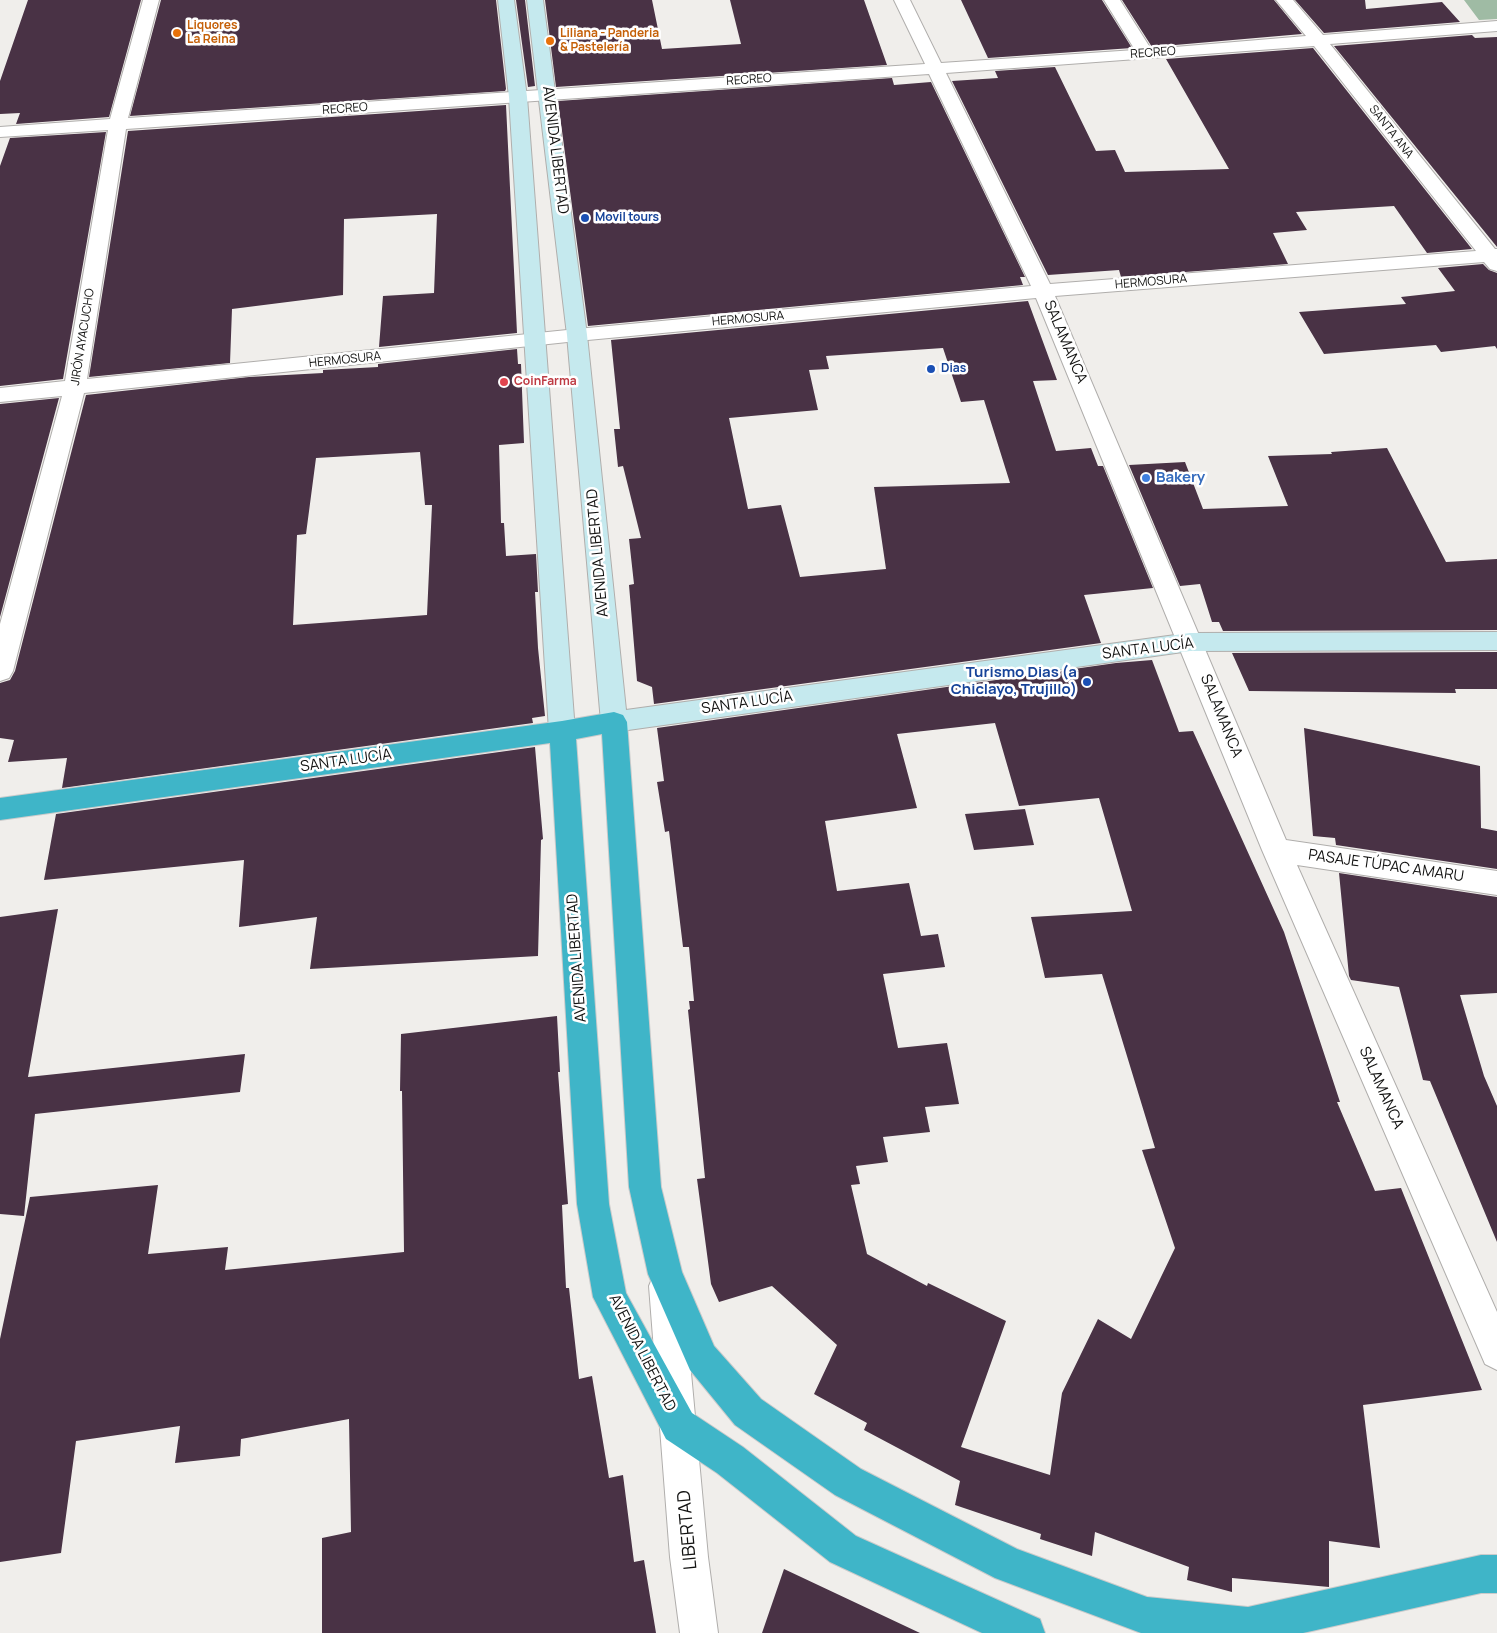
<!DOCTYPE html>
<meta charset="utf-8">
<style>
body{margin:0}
canvas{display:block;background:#f0eeeb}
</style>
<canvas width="1497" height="1633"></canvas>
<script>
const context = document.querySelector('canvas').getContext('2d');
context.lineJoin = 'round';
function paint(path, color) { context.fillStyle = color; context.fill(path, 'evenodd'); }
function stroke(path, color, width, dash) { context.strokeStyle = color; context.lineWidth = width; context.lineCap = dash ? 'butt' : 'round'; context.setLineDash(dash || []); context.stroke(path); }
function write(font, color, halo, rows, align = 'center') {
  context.font = font + ' Manrope,sans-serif'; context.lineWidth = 5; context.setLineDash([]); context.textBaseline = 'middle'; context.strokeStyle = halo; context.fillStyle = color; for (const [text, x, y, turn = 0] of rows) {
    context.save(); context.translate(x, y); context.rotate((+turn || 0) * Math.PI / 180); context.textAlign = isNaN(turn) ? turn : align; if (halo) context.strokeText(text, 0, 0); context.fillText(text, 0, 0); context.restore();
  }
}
paint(new Path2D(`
 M1464,0H1497V19L1479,20Z`), '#9fbba4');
paint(new Path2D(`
 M28,0H141L109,117L16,124L20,113L0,114V81Z
 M161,0H496L506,89L505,91L130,116Z
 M516,0H525L535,86L528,87Z
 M545,0H652L662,49L741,44L730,0H864L887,65L556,87Z
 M961,0H1102L1132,48L988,58Z
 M1122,0H1274L1302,34L1152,47Z
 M1295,0H1365L1366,9L1442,2L1460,22L1324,33Z
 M1472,35L1475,38L1497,37V247L1334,46Z
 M1313,48L1472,249L1427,253L1394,206L1296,212L1307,230L1273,233L1288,264L1121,277L1119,270L1048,275L952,81L998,78L995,71L1055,67L1096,151L1115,150L1125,172L1229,169L1166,59Z
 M892,78L894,85L931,82L1025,277H1020L1023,285L588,326L558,101Z
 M506,105L517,333L379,347L383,296L434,293L437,214L344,219L343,295L232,309L230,363L89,377L128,131Z
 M106,132L63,379L0,386V166L10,138Z
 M1483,264L1489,270L1497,273V349L1495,346L1441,352L1436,345L1324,354L1299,312L1406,304L1401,297L1455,291L1438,268Z
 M1028,301L1057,380L1033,381L1056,451L1091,448L1098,466H1103L1153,588L1084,595L1101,643L654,704L652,687L637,681L629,585L634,584L629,539L641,538L623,466L618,467L614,429H620L611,340ZM943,348L961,402L984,400L1010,483L874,487L886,569L800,577L781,505L748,509L729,418L818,410L809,370L829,369L826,356Z
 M517,349L518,364H521L524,443L499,445L501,523H504L506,556L536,554L538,592H535L538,648L545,716L532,718L533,723L62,788L67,758L8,762L14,740L0,738V683L10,680L15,671L86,395L249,377L323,373V370L378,367V364ZM420,452L425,505H432L427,615L293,625L297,535L306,534L316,458Z
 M59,398L0,617V404Z
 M1387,448L1446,562L1497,559V630L1223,631L1219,622H1212L1200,584L1180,586L1129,465L1185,462L1203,509L1288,506L1268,456L1332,454L1331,452Z
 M1497,652V689H1455L1456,693L1249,691L1232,653Z
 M1152,660L1179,732L1193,731L1284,932L1340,1102H1337L1375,1191L1401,1188L1482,1390L1363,1405L1380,1548L1329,1541V1587L1232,1578V1592L1187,1580L1189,1567L1095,1532L1092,1556L1040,1539L1041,1534L955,1505L960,1481L864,1430L867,1423L814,1394L837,1345L772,1286L719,1302L711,1284L697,1179L705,1178L688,1010L690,1009L689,1001H694L689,947H683L669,831L665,832L657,782L664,781L657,728L1116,663ZM995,723L1019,806L1099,798L1132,911L1031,917L1045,978L1102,974L1155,1148L1142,1150L1175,1248L1131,1339L1098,1319L1062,1393L1050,1475L961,1447L1006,1321L928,1283L927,1286L867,1254L851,1185L860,1184L856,1166L888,1162L883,1137L930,1132L925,1107L959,1104L947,1043L898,1048L883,974L945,967L938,934L921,936L909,883L837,891L825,821L917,808L897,734Z
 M1304,728L1480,766L1481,828L1497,831V869L1336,845L1335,838L1313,836Z
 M535,747L543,839L541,840L538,956L310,969L317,917L239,927L244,860L44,880L56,814Z
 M1025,809L1034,845L974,850L965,814Z
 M1339,873L1497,897V993L1460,995L1484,1076L1497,1106V1242L1430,1081L1423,1080L1399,987L1351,980L1349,976Z
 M58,909L28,1077L245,1054L240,1092L35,1114L24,1216L0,1214V917Z
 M557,1016L560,1072H558L568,1204L562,1205L566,1288H569L579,1379L592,1376L609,1478L623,1475L634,1562L644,1560L656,1633H322V1538L351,1532L349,1419L241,1439L240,1456L175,1463L180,1426L76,1441L61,1553L0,1562V1339L30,1197L158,1185L148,1254L228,1247L225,1270L404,1252L402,1091H400L401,1034Z
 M784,1569L920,1633H762Z`), '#493245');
const street = new Path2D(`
 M143,0H159L128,118L925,64L894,0H910L941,63L1135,50L1104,0H1120L1151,49L1306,36L1276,0H1293L1323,35L1497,21V31L1330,44L1495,249H1497V271L1490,269L1484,262L1055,296L1286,840L1497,871V895L1297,865L1497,1312V1370L1485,1364L1262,850L1036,298L577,341L84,393L13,671L9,678L0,681V624L62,396L0,402V388L65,381L108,130L0,137V127L110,119ZM1314,46L1476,251L1050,284L946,73ZM929,74L1031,286L577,329L87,379L126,129Z
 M666,1269L678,1274L683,1286L708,1557L718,1633H680L670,1557L649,1286L654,1274Z`);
const secondary = new Path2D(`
 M498,0H514L527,97L575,731L571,738L562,741L553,738L549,731L509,97Z
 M527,0H543L587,335L626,710L1190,633L1497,632V650L1190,651L614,732L605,729L601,722L567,335Z`);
const highway = new Path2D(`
 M614,712L623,715L627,722L661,1187L682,1272L714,1346L761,1399L861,1469L1017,1549L1147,1597L1248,1607L1481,1555H1497V1593H1481L1303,1633H1141L995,1578L835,1495L735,1425L690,1370L648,1274L629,1187L602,734L576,739L609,1204L626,1293L692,1413L743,1447L856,1536L1040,1619L1045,1633H982L830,1562L717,1473L666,1439L593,1297L577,1204L550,743L0,820V798L562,721Z`);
stroke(street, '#b0aeac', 2);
stroke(secondary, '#b0aeac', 2);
stroke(highway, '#cbcbcb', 2);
paint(street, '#fff');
paint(secondary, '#c5e9ee');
paint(highway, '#3fb5c8');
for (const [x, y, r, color] of [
 [177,33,5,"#e8710a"],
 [550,41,5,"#e8710a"],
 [585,218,5,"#1a4fb4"],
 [931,369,5,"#1a4fb4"],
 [504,382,5,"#e0444e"],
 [1146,478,5,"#3f7fe0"],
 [1087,682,5,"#1a4fb4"]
]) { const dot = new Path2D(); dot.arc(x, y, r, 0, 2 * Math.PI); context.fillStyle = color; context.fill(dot); stroke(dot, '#fff', 2); }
write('bold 12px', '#c56008', '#fff', [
 ["Liquores",187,26],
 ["La Reina",187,40],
 ["Liliana - Panderia",560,34],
 ["& Pastelería",560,48]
], 'left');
write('12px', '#121211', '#fff', [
 ["RECREO",1153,53,-4],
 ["RECREO",749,80,-4],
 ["RECREO",345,109,-4],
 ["SANTA ANA",1391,132,52],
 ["HERMOSURA",1151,282,-5],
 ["HERMOSURA",748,319,-5],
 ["JIRÓN AYACUCHO",83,337,-81],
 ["HERMOSURA",345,360,-6]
]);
write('bold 12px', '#164399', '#fff', [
 ["Movil tours",595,218],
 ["Dias",941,369]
], 'left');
write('bold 12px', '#be3a42', '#fff', [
 ["CoinFarma",514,382]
], 'left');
write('15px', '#121211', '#fff', [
 ["AVENIDA LIBERTAD",555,150,83],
 ["SALAMANCA",1065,342,67],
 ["AVENIDA LIBERTAD",598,553,-95],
 ["SANTA LUCÍA",1148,649,-7],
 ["SANTA LUCÍA",747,703,-8],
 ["SALAMANCA",1221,716,68],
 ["SANTA LUCÍA",346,761,-8],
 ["PASAJE TÚPAC AMARU",1386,866,8],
 ["AVENIDA LIBERTAD",577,958,-94],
 ["SALAMANCA",1381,1088,66],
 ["AVENIDA LIBERTAD",642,1353,63]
]);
write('bold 15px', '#366cbe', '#fff', [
 ["Bakery",1156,478]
], 'left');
write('bold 15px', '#164399', '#fff', [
 ["Turismo Dias (a",1077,673],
 ["Chiclayo, Trujillo)",1077,690]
], 'right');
write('18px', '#121211', '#fff', [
 ["LIBERTAD",688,1530,-95]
]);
</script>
